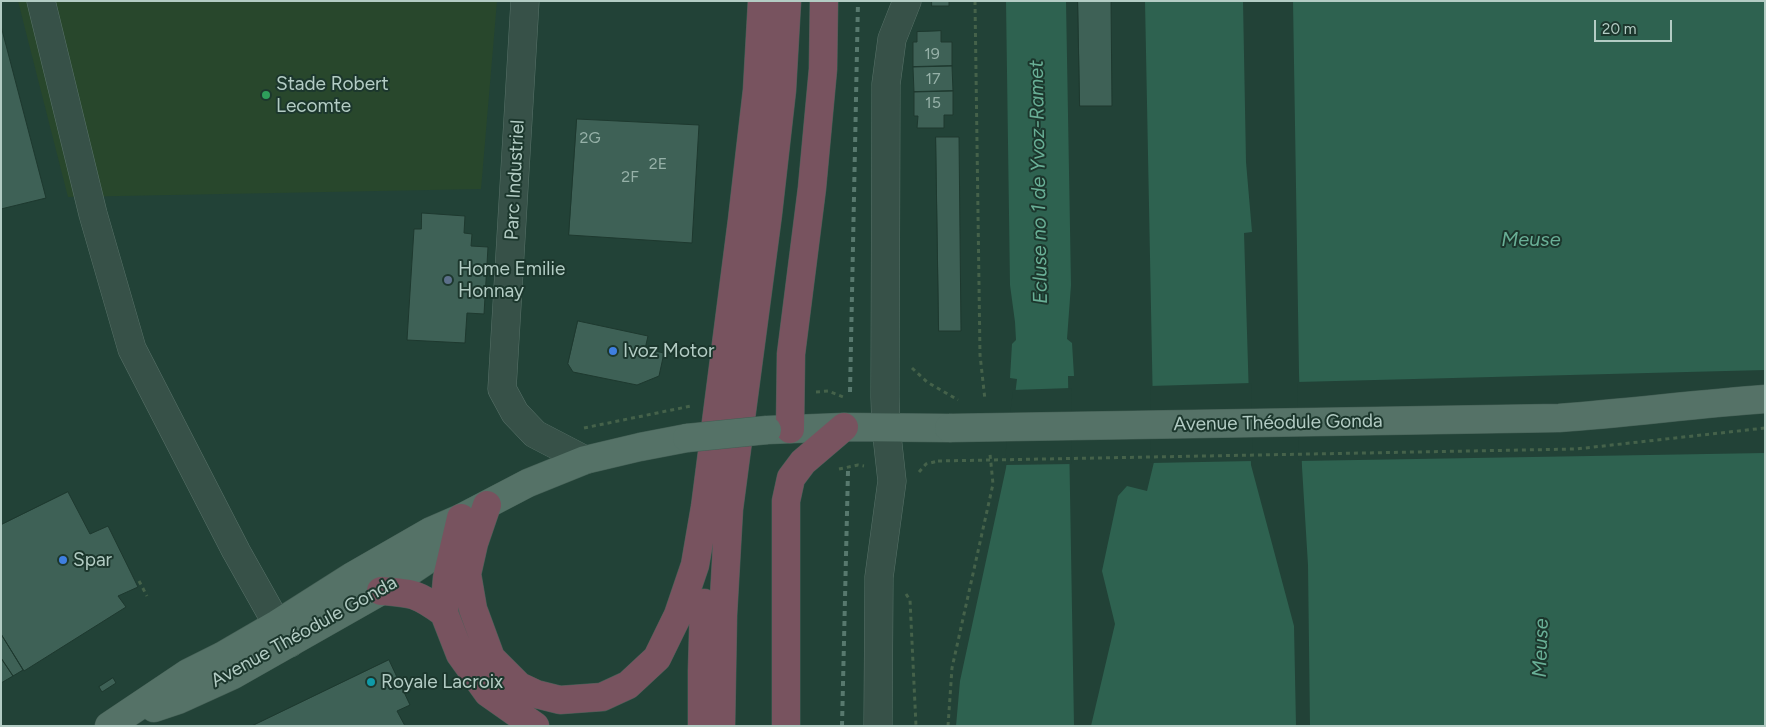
<!DOCTYPE html>
<meta charset="utf-8">
<style>
body{margin:0}
#map{position:relative;width:1766px;height:727px;overflow:hidden;background:#224237;font-family:Figtree,sans-serif}
canvas{display:block}
.frame{position:absolute;inset:0;border:2px solid #b3ccc4;pointer-events:none}
.scale{position:absolute;left:1594px;top:20px;width:78px;height:22px;box-sizing:border-box;border:2px solid #b3ccc4;border-top:0;padding-left:6px;font-size:15px;line-height:18px;white-space:nowrap;color:#b3ccc4;-webkit-text-stroke:4px #1c372d;paint-order:stroke}
</style>
<div id="map">
<canvas width="1766" height="727"></canvas>
<div class="frame"></div>
<div class="scale">20 m</div>
</div>
<script>
const context = document.querySelector('canvas').getContext('2d');
context.lineJoin = 'round';
function paint(path, color) { context.fillStyle = color; context.fill(path, 'evenodd'); }
function stroke(path, color, width, dash) { context.strokeStyle = color; context.lineWidth = width; context.lineCap = dash ? 'butt' : 'round'; context.setLineDash(dash || []); context.stroke(path); }
function write(font, color, halo, rows, align = 'center') {
  context.font = font + ' Figtree,sans-serif'; context.lineWidth = 4; context.setLineDash([]); context.textBaseline = 'middle'; context.strokeStyle = halo; context.fillStyle = color; for (const [text, x, y, turn = 0] of rows) {
    context.save(); context.translate(x, y); context.rotate((+turn || 0) * Math.PI / 180); context.textAlign = isNaN(turn) ? turn : align; if (halo) context.strokeText(text, 0, 0); context.fillText(text, 0, 0); context.restore();
  }
}
paint(new Path2D(`
 M18,1H497L481,189L68,197Z`), '#28472c');
paint(new Path2D(`
 M1006,1H1066L1071,285L1067,339L1072,343L1074,376H1068L1074,726H956L960,681L1006,468L1017,379L1010,378L1012,344L1016,340L1015,322L1010,285Z
 M1145,1H1243L1246,162L1252,232L1244,233L1251,465L1294,626L1296,726H1091L1115,624L1102,571L1118,496L1127,486L1147,491L1154,462Z
 M1293,1H1765V726H1310L1308,565L1302,467L1299,373Z`), '#2e6250');
paint(new Path2D(`
 M1765,370V453L1299,461L1297,382Z
 M1251,383L1253,461L1151,463L1150,386Z
 M1071,388L1072,464L1004,465L1013,390Z`), '#224237');
const building = new Path2D(`
 M932,1H949V6H932Z
 M1078,1H1111L1112,106H1080Z
 M1,26L46,198L1,209Z
 M941,31V42H952V66L913,67V42H917V32Z
 M952,66L953,91L914,92L913,67Z
 M953,91V115H944V128H917L918,116H914V92Z
 M577,119L699,125L692,243L569,235Z
 M936,137H959L961,331H939Z
 M422,213L465,216L464,233L472,234L471,246L488,247L484,314L467,313L465,343L407,340L414,229H421Z
 M578,321L648,336L645,349L664,353L659,376L637,385L573,372L568,364Z
 M68,492L90,534L108,526L138,587L118,596L126,607L24,671L1,634V525Z
 M1,634L23,670L13,676L1,658Z
 M1,658L13,676L1,683Z
 M389,660L410,705L397,711L405,726H252Z
 M113,678L116,683L102,692L99,687Z`);
paint(building, '#3e6156');
stroke(building, '#1e392f', 1);
const minor = new Path2D(`
 M41,1L93,214L132,349L236,551L277,624L290,643
 M525,1L502,389L515,413L535,434L585,460
 M878,726L879,577L892,481L886,427L885,397L886,84L892,39L907,1`);
const major = new Path2D(`
 M767,430L844,427L949,428
 M154,708L178,700L233,675L381,591L436,554L461,518
 M109,726L188,673L222,656L277,624L351,577L431,531L461,518L528,483L585,460L640,447L687,438`);
const highway = new Path2D(`
 M790,429L791,354L812,188L823,69L824,1
 M487,505L474,543L467,574L473,609L491,658L519,686L536,694L560,700L602,697L628,685L657,658L678,615L695,565L705,507L742,220L757,90L762,1
 M461,518L447,578L444,613L460,654L488,693L535,726
 M381,591C413,593 418,594 444,613
 M702,726V671L704,603
 M721,726L723,615L729,509L768,214L782,90L787,1
 M786,726V501L791,478L803,462L844,427`);
stroke(minor, '#587269', 29);
stroke(major, '#435e54', 29);
stroke(highway, '#455f56', 29);
stroke(new Path2D(`
 M975,1L980,355L985,400
 M912,368L927,382L958,400
 M816,392L828,391L846,398
 M584,428L691,406
 M839,469L858,465L864,466
 M919,472L926,464L938,461
 M139,581L147,596
 M906,594L910,600L916,726
 M948,726L952,668L993,484L990,454`), '#45624a', 3, [4, 4]);
stroke(minor, '#375148', 28);
stroke(major, '#557267', 28);
stroke(highway, '#78535f', 28);
stroke(new Path2D(`
 M850,392L858,1
 M842,726L848,471`), '#58796e', 4, [5, 5]);
const majorBridge = new Path2D(`
 M949,428L1559,418C1628,413 1696,404 1765,399
 M687,438L767,430`);
stroke(majorBridge, '#435e54', 29, []);
stroke(new Path2D(`
 M938,461L1576,449L1765,428`), '#45624a', 3, [4, 4]);
stroke(majorBridge, '#557267', 28);
for (const [x, y, r, color] of [
 [266,95,5,"#2e9e5b"],
 [448,280,5,"#5c6f8a"],
 [613,351,5,"#3f7fe0"],
 [63,560,5,"#3f7fe0"],
 [371,682,5,"#0f9aa8"]
]) { const dot = new Path2D(); dot.arc(x, y, r, 0, 2 * Math.PI); context.fillStyle = color; context.fill(dot); stroke(dot, '#1c372d', 2); }
write('16px', '#96b1a8', null, [
 ["19",932,54],
 ["17",933,79],
 ["15",933,103],
 ["2G",590,138],
 ["2E",658,164],
 ["2F",630,177]
]);
write('19px', '#b3ccc4', '#1c372d', [
 ["Stade Robert",276,84],
 ["Lecomte",276,106],
 ["Home Emilie",458,269],
 ["Honnay",458,291],
 ["Ivoz Motor",623,351],
 ["Spar",73,560],
 ["Royale Lacroix",381,682]
], 'left');
write('19px', '#b3ccc4', '#1c372d', [
 ["Parc Industriel",515,180,-87],
 ["Avenue Théodule Gonda",1278,423,-1],
 ["Avenue Théodule Gonda",304,632,-29]
]);
write('italic 20px', '#69af96', '#1c372d', [
 ["Ecluse no 1 de Yvoz-Ramet",1039,182,-91],
 ["Meuse",1531,240],
 ["Meuse",1541,648,-88]
]);
</script>
